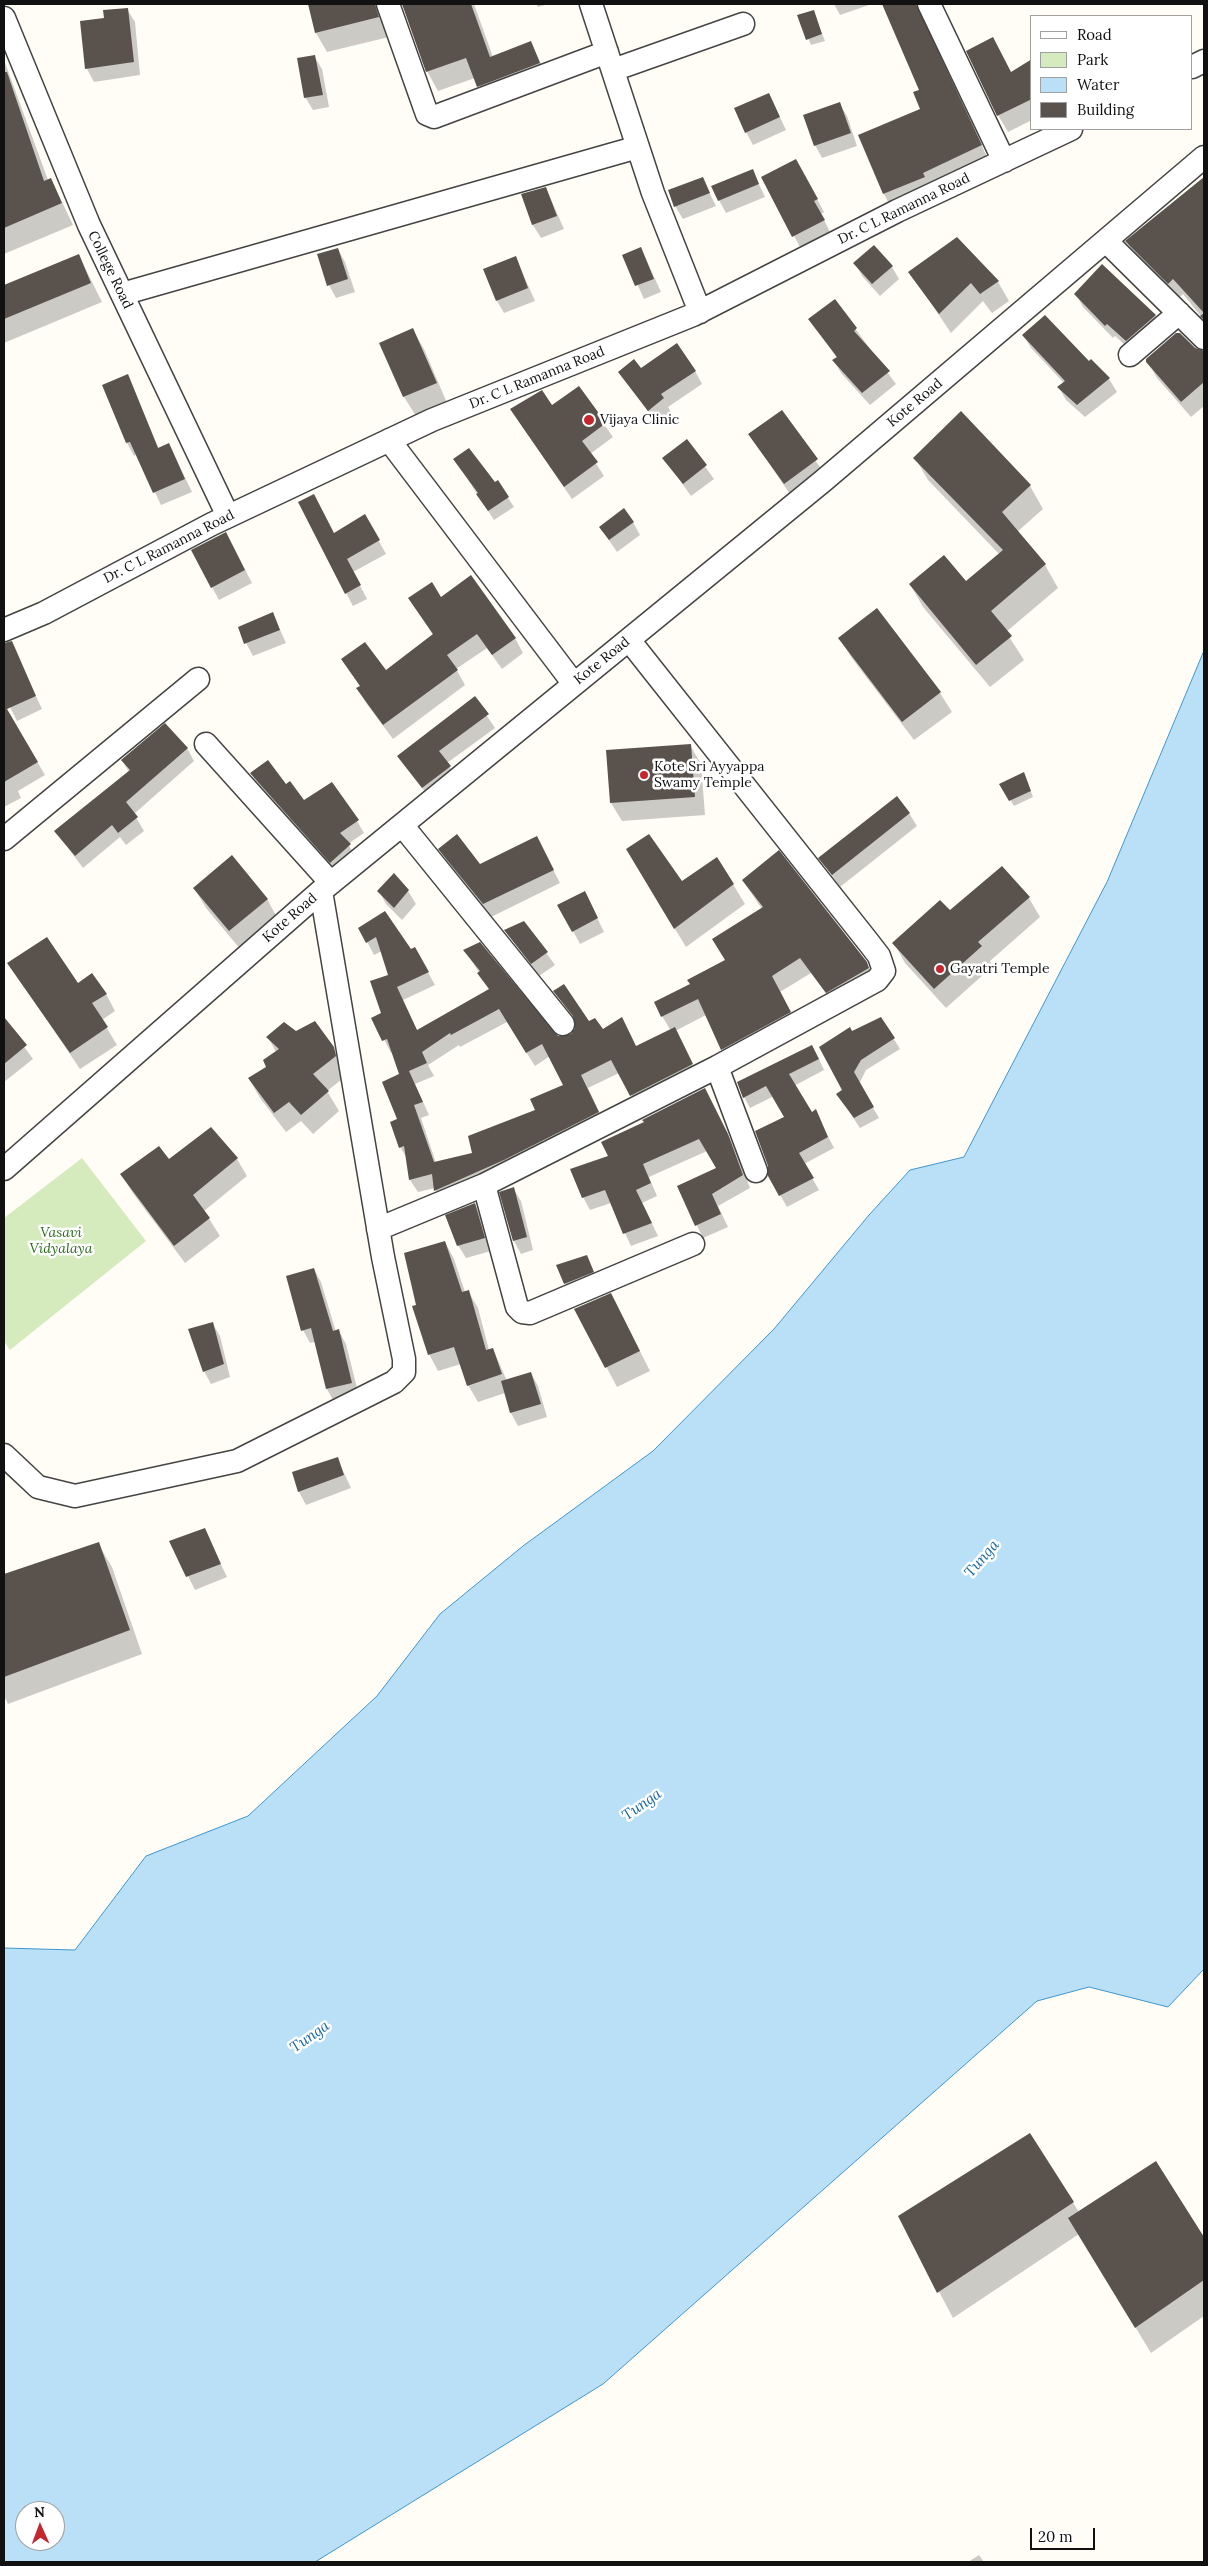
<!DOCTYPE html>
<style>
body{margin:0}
#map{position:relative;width:1208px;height:2566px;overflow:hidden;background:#fffdf5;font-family:Lora,serif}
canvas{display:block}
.frame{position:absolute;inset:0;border:5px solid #111;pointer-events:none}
.legend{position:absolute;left:1030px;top:15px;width:162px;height:115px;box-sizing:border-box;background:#fff;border:1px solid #a0a0a0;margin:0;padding:6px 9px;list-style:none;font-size:15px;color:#111}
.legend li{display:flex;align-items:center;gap:10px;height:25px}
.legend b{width:25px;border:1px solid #a0a0a0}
.north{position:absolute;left:15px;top:2501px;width:50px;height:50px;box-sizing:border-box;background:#fff;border:1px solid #a0a0a0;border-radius:50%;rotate:358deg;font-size:14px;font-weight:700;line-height:20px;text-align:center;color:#111}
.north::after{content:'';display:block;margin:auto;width:18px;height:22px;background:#c4262e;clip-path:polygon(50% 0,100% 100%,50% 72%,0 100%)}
.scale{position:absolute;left:1030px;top:2528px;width:65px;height:22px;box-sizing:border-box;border:2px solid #111;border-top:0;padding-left:6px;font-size:15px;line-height:18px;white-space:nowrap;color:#111;-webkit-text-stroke:4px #fff;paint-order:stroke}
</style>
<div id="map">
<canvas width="1208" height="2566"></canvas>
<div class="frame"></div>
<ul class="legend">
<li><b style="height:6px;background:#fff"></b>Road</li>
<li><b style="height:14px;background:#d5ebbd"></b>Park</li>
<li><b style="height:14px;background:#b9e0f7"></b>Water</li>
<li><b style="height:14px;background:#5a524d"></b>Building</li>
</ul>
<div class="north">N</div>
<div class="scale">20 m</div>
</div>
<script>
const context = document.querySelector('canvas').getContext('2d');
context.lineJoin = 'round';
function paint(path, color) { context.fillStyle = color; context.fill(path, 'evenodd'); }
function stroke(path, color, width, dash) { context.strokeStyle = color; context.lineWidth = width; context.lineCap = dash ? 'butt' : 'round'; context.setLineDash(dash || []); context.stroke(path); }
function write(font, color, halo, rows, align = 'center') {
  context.font = font + ' Lora,serif'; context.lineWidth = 5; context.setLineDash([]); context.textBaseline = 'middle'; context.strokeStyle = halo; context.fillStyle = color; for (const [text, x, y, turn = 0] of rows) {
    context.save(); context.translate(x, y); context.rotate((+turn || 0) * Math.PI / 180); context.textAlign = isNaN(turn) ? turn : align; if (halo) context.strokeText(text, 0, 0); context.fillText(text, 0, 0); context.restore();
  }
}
paint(new Path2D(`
 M82,1158L146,1241L10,1350L4,1341V1218Z`), '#d5ebbd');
const water = new Path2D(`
 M1204,651V1969L1168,2007L1089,1987L1037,2001L603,2384L315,2562H4V1948L75,1950L146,1856L248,1816L377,1696L440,1614L523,1546L653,1451L774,1329L869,1215L910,1170L964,1157L1107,882ZM25,2511H55V2541H25Z`);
paint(water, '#b9e0f7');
stroke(water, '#3f96cf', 1);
paint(new Path2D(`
 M309,4H382L389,37L327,52L316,33Z
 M403,4H474L493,57L531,42L550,83L490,106L475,78L438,91L427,71Z
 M536,4H548L538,7Z
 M834,4H872L840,15Z
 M884,4H923L925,26L989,161L892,209L884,194L922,109L920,91Z
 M127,9L135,22L140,75L94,82L87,69L105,19Z
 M813,11L825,41L811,45L799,16Z
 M993,39L1011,73L1032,61V120L1008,132L998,115Z
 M314,56L322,69L329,107L313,110L305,97Z
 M4,60L48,180L51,179L73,225L4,254Z
 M769,94L786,130L753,145L746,132Z
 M839,103L847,116L857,146L822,158L815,145Z
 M752,170L765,197L726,213L719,200Z
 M803,173L824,212L821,214L831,234L801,249L763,177Z
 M702,178L716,206L683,219L675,206Z
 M1204,178V320L1183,294L1178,299L1136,258L1127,242Z
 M546,188L564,229L541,238L533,225L523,195Z
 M641,248L661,292L644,299L624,255Z
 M338,249L345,262L355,292L336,298L329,285Z
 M79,256L102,302L4,343V287Z
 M516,258L535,301L504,313L497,301Z
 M855,263L892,267L899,279L880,296L862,276Z
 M1102,266L1155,316L1163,329L1134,353L1115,336L1113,338L1083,307L1076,294Z
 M910,272L998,282L1009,301L992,313L983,301L951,333Z
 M835,301L896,384L870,405L841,373L834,361L837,358L810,319Z
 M413,330L424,349L447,403L416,416L404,397L381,344Z
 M1180,334L1201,352L1204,351V406L1191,417L1157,378L1147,361Z
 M1023,335L1088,362L1091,361L1109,379L1117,392L1085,417L1066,400L1059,388L1064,383L1031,348Z
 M641,369L695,371L702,384L668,407L671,412L656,423L620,372Z
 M128,376L159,449L169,444L192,492L161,505L137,454L134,456L127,443Z
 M578,387L613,437L590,454L604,476L572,499L519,422L551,407Z
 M782,411L828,479L796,503L750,435Z
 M687,441L714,479L691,496L664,458Z
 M915,458L1030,486L1043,509L1017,532L1045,565L1058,588L1006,632L1024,660L990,687L923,607L910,584L966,583L1000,555L928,480Z
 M455,460L494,483L497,481L514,507L494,520Z
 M365,516L386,554L353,572L367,599L353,606L346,593L334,534Z
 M633,522L640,535L617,552L600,527Z
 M233,546L252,583L219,600L212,587Z
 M441,598L515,638L523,653L502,669L487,648L456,669L465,685L393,739L366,703L358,689L361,687L343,660L386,672L433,635L410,599Z
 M877,610L940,693L952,712L914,740L851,657L840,638Z
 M273,614L286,643L253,656L246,643Z
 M11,643L42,709L17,721L4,695V646Z
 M475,698L495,728L447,763L458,780L431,800L399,756Z
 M6,709L45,775L18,791L21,798L4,807V710Z
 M690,745L701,764L705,815L622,821L611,803Z
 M187,748L194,761L134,814L144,831L126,845L120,837L83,868L56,832L129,772L122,760Z
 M251,773L286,786L304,802L357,821L364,833L348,844L356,857L338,874L258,785Z
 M1024,774L1033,797L1014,806L1001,785Z
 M909,813L917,826L840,887L820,858Z
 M537,838L560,883L491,917L447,862L440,849L480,865Z
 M717,858L745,904L686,947L638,868L682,883Z
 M394,875L408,891L416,904L402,920L386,904L379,891Z
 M743,881L866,963L876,980L837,1008L811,973L780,992L799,1029L731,1065L706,1015L675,1031L699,1078L639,1108L619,1073L588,1088L605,1125L442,1203L435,1188L418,1192L410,1180L408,1160L400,1147L398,1120L401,1075L393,1052L391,1053L373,1018L383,1014L389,976L382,951L374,955L360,928L411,951L415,949L435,985L403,1000L417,1031L490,990L465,950L557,1037L572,1036L577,1029L575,1021L555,991L588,1023L636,1047L671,1031L662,1016L691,985L726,961L762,909ZM507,1022L535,1066L550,1056L565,1085L536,1111L473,1154L436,1163L421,1118L429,1115L415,1084L434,1076L428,1065L459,1045L460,1047Z
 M194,888L267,899L278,919L241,950L206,908Z
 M585,893L604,932L580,944L573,931Z
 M1029,898L1040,917L990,961L993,966L946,1008L905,963L894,943L949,912Z
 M524,922L555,965L539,976L506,931Z
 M9,964L106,994L115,1011L102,1020L117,1045L80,1069Z
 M881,1018L900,1049L866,1070L859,1084L879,1118L860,1128L838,1095L843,1091L852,1033Z
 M4,1019L33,1059L4,1082Z
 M296,1033L333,1048L345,1068L346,1076L327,1091L339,1111L313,1134L301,1121L286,1132L260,1098L249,1079L268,1068L276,1052L268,1037Z
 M818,1057L824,1070L794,1086L811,1114L815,1111L834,1148L804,1164L819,1190L787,1207L769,1176L785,1118L774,1096L750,1108L744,1097Z
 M711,1102L735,1148L750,1188L718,1206L728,1227L703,1238L678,1187L717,1169L707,1151L649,1177L657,1196L642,1203L658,1236L631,1246L611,1203L590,1210L583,1197L610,1157Z
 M237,1159L247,1176L204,1211L220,1236L185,1263L132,1192L122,1175L169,1161Z
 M513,1188L521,1201L533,1250L521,1254L514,1241L501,1193Z
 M475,1204L482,1217L491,1251L466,1258L458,1245Z
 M445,1242L454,1259L465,1292L468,1291L478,1308L489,1350L493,1349L507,1381L531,1373L538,1386L547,1417L518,1426L511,1413L505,1393L478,1402L468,1385L461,1364L438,1371L429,1354L418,1306Z
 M586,1257L600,1285L572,1297L557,1266Z
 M314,1269L321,1282L336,1332L339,1331L346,1344L359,1396L334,1402L327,1389L315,1342L310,1343L303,1330Z
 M611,1294L650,1371L617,1387L576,1310Z
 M212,1323L220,1336L230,1377L211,1384L204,1371Z
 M337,1458L351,1488L306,1505L299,1492L293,1473Z
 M204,1530L227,1577L195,1590L171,1542Z
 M98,1544L112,1567L142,1654L8,1704L4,1696V1577Z
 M1030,2135L1079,2212L1156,2163L1204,2239V2316L1151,2353L1079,2234L953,2318L899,2216Z
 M979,2555L984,2562H968Z`), '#0003');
paint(new Path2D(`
 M308,4H375L379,17L315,33Z
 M402,4H471L490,57L531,41L540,63L477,87L466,58L426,72Z
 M882,4H916L982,145L923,173L925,177L883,194L858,135L920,109L913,92L919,90Z
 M128,8L134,62L85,69L80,21L104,18L103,10Z
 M814,10L822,34L806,40L797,15Z
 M993,37L1011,72L1032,59V99L997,116L966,51Z
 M315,55L323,95L304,98L297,58Z
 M4,72H7L44,181L51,178L62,203L4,228Z
 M769,93L780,117L745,133L734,108Z
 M840,102L851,133L814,146L803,115Z
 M796,159L818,199L814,201L825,220L792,237L761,177Z
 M753,169L759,184L718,201L711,186Z
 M703,177L710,193L674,207L668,190Z
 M1204,177V320L1200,316L1204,313L1173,279L1168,284L1125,241Z
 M546,187L557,216L532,225L521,194Z
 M957,237L999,281L980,294L971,283L939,314L908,272Z
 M874,245L893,266L872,284L853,263Z
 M641,247L654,279L635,286L622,255Z
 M338,248L348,279L327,286L317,254Z
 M79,254L91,283L4,319V285Z
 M516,256L528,288L496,301L483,269Z
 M1102,264L1156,315L1126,341L1107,324L1105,326L1074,294Z
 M835,299L857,328L854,331L890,371L862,393L832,360L837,357L808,319Z
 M1045,315L1089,361L1091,359L1110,378L1077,405L1057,387L1065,381L1022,335Z
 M413,328L437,383L403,397L379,343Z
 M1176,333H1180L1195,348L1204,351V382L1181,402L1146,362V359Z
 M677,343L696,371L661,394L664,398L648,411L618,372L634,359L641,368Z
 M128,374L158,448L169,443L185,479L153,493L130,442L126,443L102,385Z
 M579,386L606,423L582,441L598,462L564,487L510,409L542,390L552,405Z
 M782,410L818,459L784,484L748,434Z
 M961,411L1031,485L1002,512L1046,564L991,611L1012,636L976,665L909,584L944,555L966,581L1003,550L913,458Z
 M687,439L707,465L683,484L662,458Z
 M469,448L495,482L498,480L509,497L488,511L476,494L478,493L453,459Z
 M314,494L334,533L365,514L380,540L347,559L361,585L345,594L298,502Z
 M624,508L634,522L609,540L599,527Z
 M226,532L245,570L211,588L191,550Z
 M471,575L516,638L492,655L477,634L447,655L458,670L383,725L356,688L360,686L341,659L365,642L386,670L433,634L408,598L432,582L441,597Z
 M877,608L941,692L902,722L838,638Z
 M273,612L280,630L244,644L238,627Z
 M12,641L36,696L7,709L38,762L4,782V643Z
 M475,696L489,714L439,751L451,766L422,788L397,756Z
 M165,723L188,748L126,802L138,817L118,833L112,825L75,856L54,831L130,770L121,760Z
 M691,744L695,797L610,803L606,750Z
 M268,760L286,784L290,781L304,800L332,782L359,820L340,833L351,844L330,863L250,773Z
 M1024,772L1031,791L1009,801L999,784Z
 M897,796L910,813L832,875L818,858Z
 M457,834L480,864L537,836L554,870L483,904L438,849Z
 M649,834L682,881L717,857L734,884L674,929L626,849Z
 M779,850L867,962L869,968L826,993L800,958L772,976L791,1012L721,1050L698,999L661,1017L654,1002L690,984L687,980L725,960L712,939L763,907L742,880Z
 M232,855L268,899L229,931L193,888Z
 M1002,866L1030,897L978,942L982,946L934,989L892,943L940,900L950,910Z
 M394,873L409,890L394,908L377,891Z
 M585,891L598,918L572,932L557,905Z
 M385,911L411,949L415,947L429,972L397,987L417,1030L489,989L477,973L480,971L463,950L480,942L558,1036L571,1034L575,1028L573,1016L553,991L564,984L589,1021L595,1018L603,1029L622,1017L636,1046L675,1027L693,1064L630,1096L611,1060L581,1075L599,1112L504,1160L434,1191L432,1174L409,1180L404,1146L399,1148L390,1122L397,1119L382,1082L399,1074L387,1039L382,1041L371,1018L381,1013L370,981L388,975L376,937L366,943L358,928ZM499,1009L526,1053L542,1044L563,1085L530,1099L535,1110L468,1136L472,1153L434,1162L414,1105L423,1102L409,1071L427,1063L422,1052L450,1033L451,1035Z
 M524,921L548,952L531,964L504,930Z
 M47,937L78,983L92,973L107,994L92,1003L108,1027L70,1053L7,963Z
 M4,1017L27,1045L4,1064Z
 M881,1017L895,1038L861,1060L854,1072L874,1107L854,1118L836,1094L842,1090L819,1047L850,1027L852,1031Z
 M315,1021L334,1047L336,1056L313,1074L329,1091L301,1115L289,1102L274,1113L248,1078L266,1067L263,1060L279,1049L266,1037L284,1022L296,1031Z
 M812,1045L819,1059L789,1074L812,1112L816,1109L828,1137L799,1153L814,1178L779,1196L768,1176V1166L755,1131L784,1117L766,1086L743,1098L737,1082Z
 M705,1088L728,1134L743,1175L712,1194L721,1214L695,1226L677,1186L716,1168L699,1139L643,1164L651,1183L636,1190L652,1223L623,1234L605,1190L582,1198L570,1169L608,1156L601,1142L644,1122L642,1120Z
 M211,1127L238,1158L193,1195L210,1218L174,1246L120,1174L159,1146L169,1159Z
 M514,1187L527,1237L513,1241L499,1192Z
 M475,1203L485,1238L457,1246L445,1215Z
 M445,1241L462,1292L469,1290L486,1350L493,1348L502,1374L467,1386L454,1347L428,1355L412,1306L416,1305L404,1253Z
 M587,1255L594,1272L564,1284L556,1265Z
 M314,1268L333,1331L339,1329L352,1383L326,1389L311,1328L301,1331L286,1276Z
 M611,1293L640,1351L605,1368L574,1309Z
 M213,1322L224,1364L203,1372L188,1329Z
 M531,1372L541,1404L510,1413L501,1381Z
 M338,1457L344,1475L298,1492L292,1472Z
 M205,1528L221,1564L186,1577L169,1541Z
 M99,1542L130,1630L4,1677V1574Z
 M1030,2133L1074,2202L937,2293L898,2216Z
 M1156,2161L1204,2237V2280L1135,2328L1068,2218Z`), '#5a524d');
const minor = new Path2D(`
 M388,4L427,114L434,117L607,52
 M591,4L653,193L700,312
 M929,4L1004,161
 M4,18L89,225L228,516
 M1192,67L1204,61
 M613,70L743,24
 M1106,241L1204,338
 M122,294L638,147
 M1130,355L1179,313
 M389,440L574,684
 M4,630L44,613L212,524L432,420L693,315L897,211L1071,129
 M206,744L331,883
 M402,825L563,1024
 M4,839L198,679
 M717,1067L756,1171
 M4,1169L321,891L823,481L1204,157
 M484,1185L517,1307L522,1312L530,1313L693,1244
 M378,1229L484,1185L717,1067L877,980L884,971L879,956L869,943L629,640
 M4,1455L38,1487L75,1496L237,1461L394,1382L404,1372V1359L383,1257L321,891`);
stroke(minor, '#444', 25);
stroke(minor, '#fff', 22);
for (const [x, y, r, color] of [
 [589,420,6,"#c4262e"],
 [644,775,5,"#c4262e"],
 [940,969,5,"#c4262e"]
]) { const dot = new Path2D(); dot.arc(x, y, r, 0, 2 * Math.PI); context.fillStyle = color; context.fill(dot); stroke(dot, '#fff', 2); }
write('14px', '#111', '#fff', [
 ["Dr. C L Ramanna Road",904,209,-26],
 ["College Road",110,270,64],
 ["Dr. C L Ramanna Road",537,378,-22],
 ["Kote Road",915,403,-40],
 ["Dr. C L Ramanna Road",169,547,-27],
 ["Kote Road",602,661,-39],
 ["Kote Road",290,918,-41]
]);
write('14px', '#111', '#fff', [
 ["Vijaya Clinic",600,420],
 ["Kote Sri Ayyappa",654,767],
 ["Swamy Temple",654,783],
 ["Gayatri Temple",950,969]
], 'left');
write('italic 14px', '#2f6b1f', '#fff', [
 ["Vasavi",61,1233],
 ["Vidyalaya",61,1249]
]);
write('italic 15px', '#1768a6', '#fff', [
 ["Tunga",982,1559,-49],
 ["Tunga",642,1805,-35],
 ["Tunga",310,2037,-35]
]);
</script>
